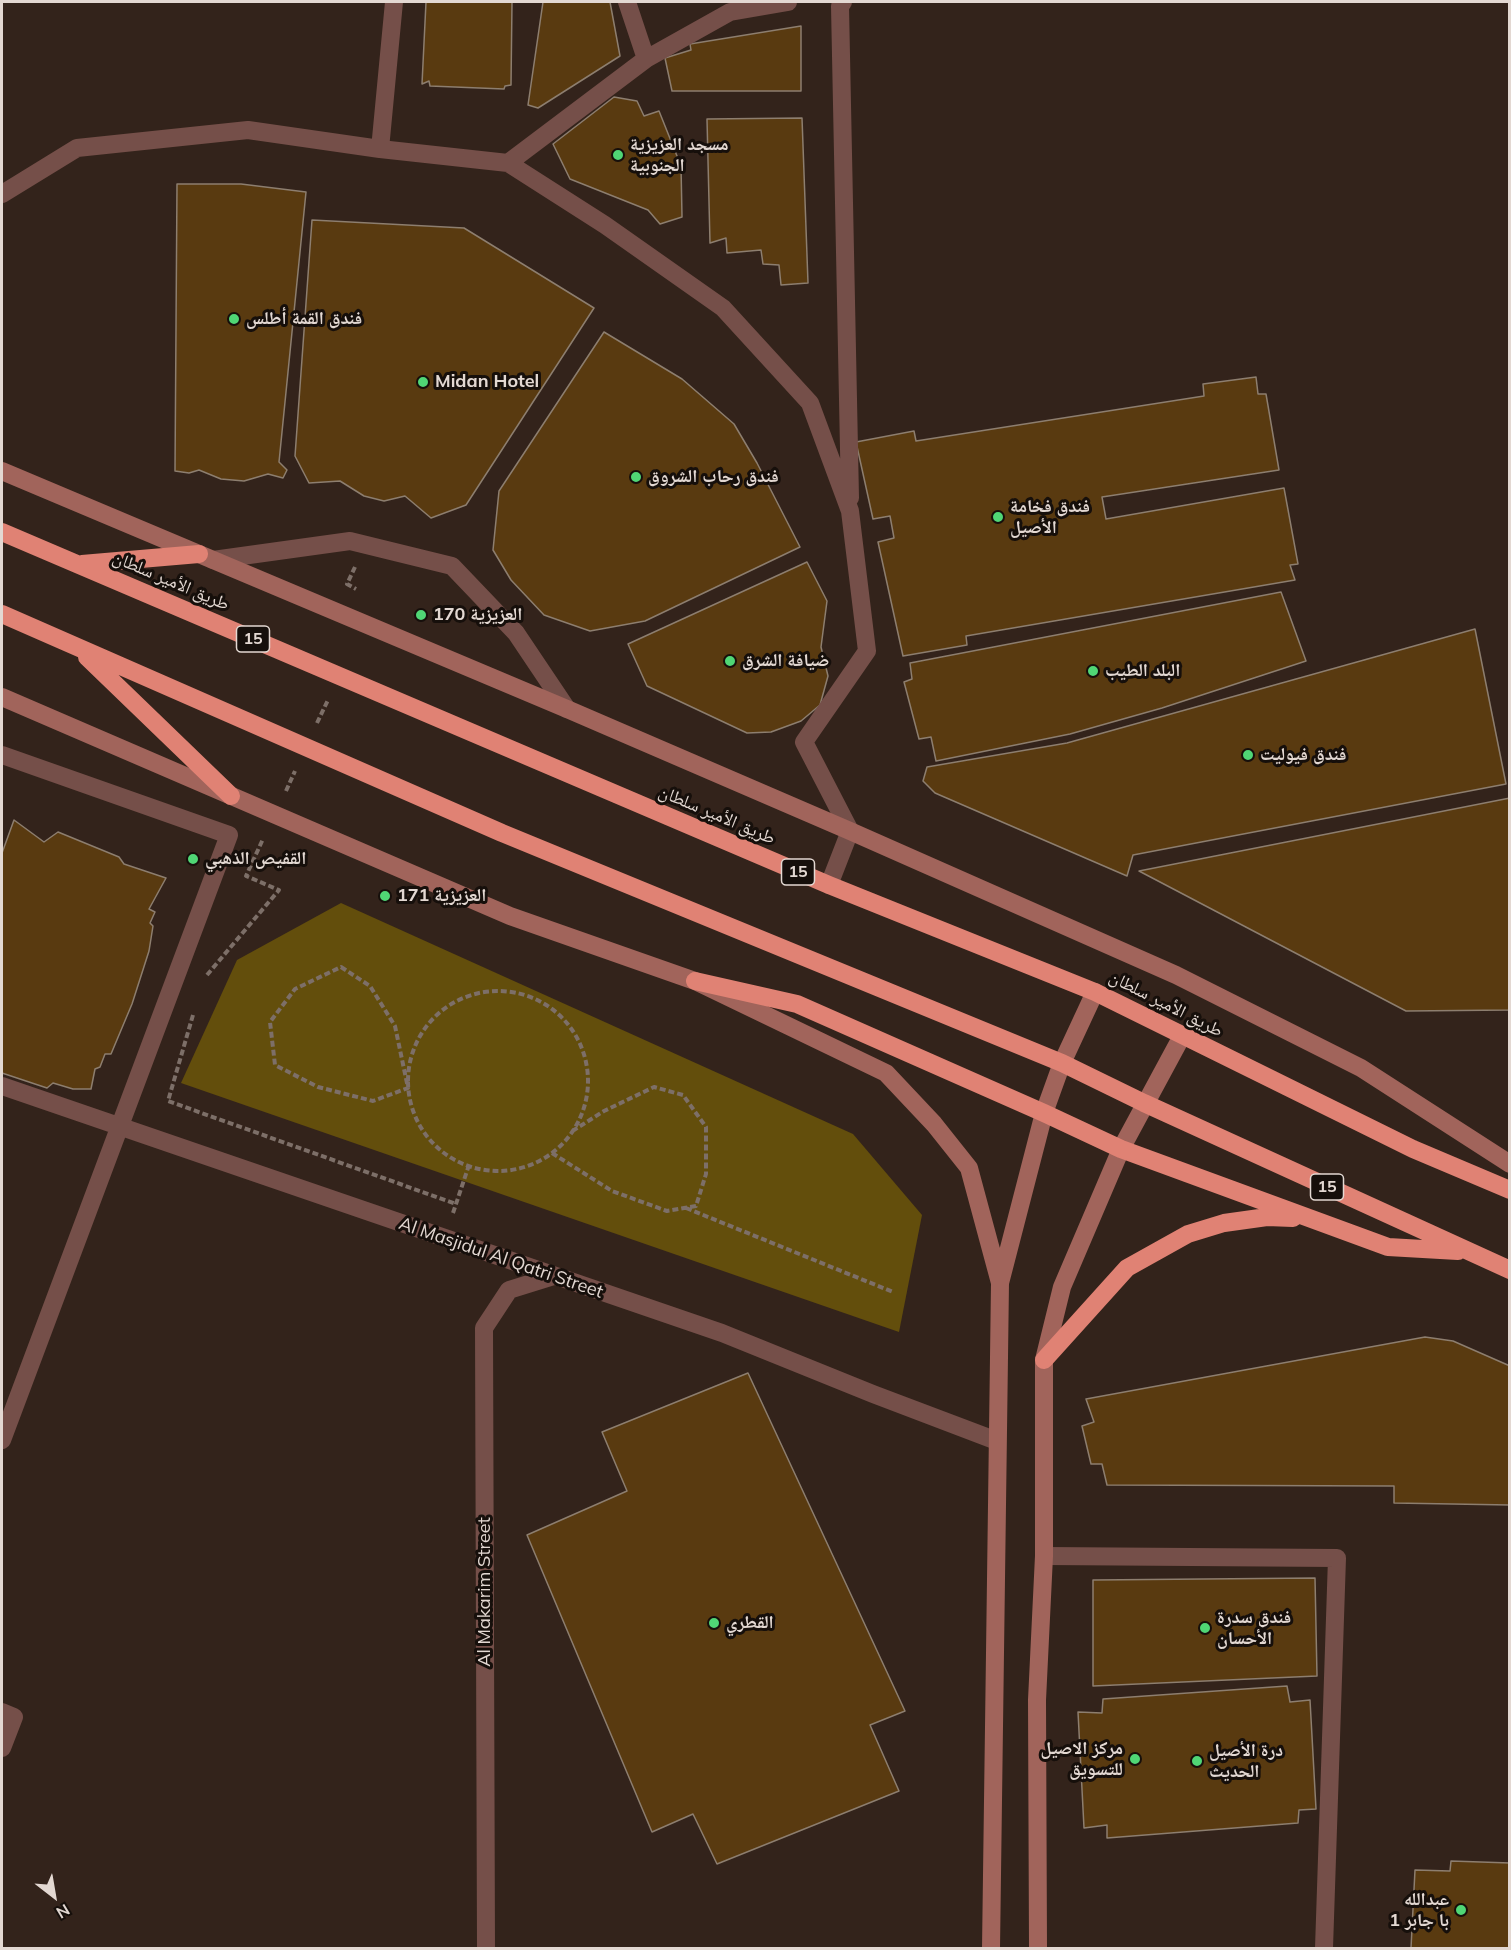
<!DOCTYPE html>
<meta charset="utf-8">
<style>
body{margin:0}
#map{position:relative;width:1511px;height:1950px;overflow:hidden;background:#33231b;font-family:Mulish,sans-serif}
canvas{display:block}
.frame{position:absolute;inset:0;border:3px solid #e3d8d2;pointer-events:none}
.north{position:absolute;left:24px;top:1866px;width:60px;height:60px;-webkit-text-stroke:4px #160f0b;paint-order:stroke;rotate:149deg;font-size:16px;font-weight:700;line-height:24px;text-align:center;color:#e3d8d2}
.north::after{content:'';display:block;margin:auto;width:21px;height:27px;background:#e3d8d2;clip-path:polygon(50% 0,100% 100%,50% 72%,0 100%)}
</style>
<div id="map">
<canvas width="1511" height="1950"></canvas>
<div class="frame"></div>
<div class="north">N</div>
</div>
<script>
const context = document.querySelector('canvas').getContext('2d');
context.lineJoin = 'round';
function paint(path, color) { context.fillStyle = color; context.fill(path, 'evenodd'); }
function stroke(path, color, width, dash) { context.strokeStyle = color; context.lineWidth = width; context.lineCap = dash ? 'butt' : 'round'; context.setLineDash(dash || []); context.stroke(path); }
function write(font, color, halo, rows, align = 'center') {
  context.font = font + ' Mulish,"Noto Naskh Arabic",sans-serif'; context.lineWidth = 6; context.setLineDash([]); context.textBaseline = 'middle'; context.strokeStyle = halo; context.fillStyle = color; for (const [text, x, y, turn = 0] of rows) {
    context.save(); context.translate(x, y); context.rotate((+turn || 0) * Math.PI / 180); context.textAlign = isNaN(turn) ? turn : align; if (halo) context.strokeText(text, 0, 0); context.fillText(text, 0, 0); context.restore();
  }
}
paint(new Path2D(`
 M341,903L853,1134L922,1215L899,1332L181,1083L237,960Z`), '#634e0c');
const building = new Path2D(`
 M426,2H512L511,85L505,86L504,89L430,86L429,81L422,84Z
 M543,2H610L620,56L538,108L528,105Z
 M801,26V91H672L665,58L691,50L690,44Z
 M614,97L637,101L644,116L659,111L681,166L682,217L660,224L648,210L570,179L553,144Z
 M802,118L808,283L781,285L779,265L763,264L761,250L727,253L726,238L710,243L707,119Z
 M177,184H241L306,192L279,462L287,470L283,478L268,474L244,481L221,479L199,470L189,473L175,471Z
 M312,220L464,228L594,308L466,505L431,518L405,496L384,501L364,496L340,481L309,483L295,456Z
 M604,332L682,379L734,424L757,463L800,547L645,621L590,631L544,615L511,580L493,550L499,491Z
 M1256,377L1258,394H1266L1279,470L1102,497L1106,519L1284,488L1298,564L1290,565L1295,580L966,636L967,645L903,656L878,542L894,538L890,516L873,519L856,442L914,431L916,441L1204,396L1203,384Z
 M807,562L827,601L821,647L828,676L820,705L801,721L771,732L747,733L647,686L628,644Z
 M1281,592L1306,661L1162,708L1070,734L936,761L931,737L919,739L904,682L912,679L910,663Z
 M1475,629L1506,784L1133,855L1127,876L935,793L923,781L927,767L1067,743Z
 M1510,798V1010L1406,1011L1139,871Z
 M14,820L44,842L58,832L119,857L124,864L166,878L149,909L155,912L150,923L153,926L149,951L132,1004L111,1054H105L100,1067L95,1069L91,1089H73L53,1083L47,1088L2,1073V853Z
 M1425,1337L1453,1341L1510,1366V1505L1394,1503V1486L1107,1485L1102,1464H1091L1082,1426L1094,1422L1086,1399Z
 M748,1373L905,1711L870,1725L899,1791L717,1864L693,1814L652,1832L527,1535L627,1491L602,1432Z
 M1315,1578L1317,1676L1093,1686V1580Z
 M1287,1686L1290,1702L1310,1700L1316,1809L1299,1810L1298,1823L1107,1838V1825L1084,1828L1078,1712L1102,1713L1103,1699Z
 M1451,1861L1510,1863V1948H1411L1415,1870L1450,1871Z`);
paint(building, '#593a10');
stroke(building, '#8d7e6f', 1.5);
stroke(new Path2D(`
 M355,567L347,584L356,589
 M317,723L328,700
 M286,791L295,771
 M341,967L370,986L395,1026L408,1088L373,1101L318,1087L275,1065L270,1022L295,989Z
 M207,975L279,890L246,876L263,839
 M408 1081a90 90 0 1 1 180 0a90 90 0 1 1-180 0Z
 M193,1015L168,1101L456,1204
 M552,1153L612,1191L667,1211L696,1206L706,1174V1127L683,1095L654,1087L604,1111L574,1130
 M686,1208L893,1292
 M453,1213L469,1165`), '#7d6f68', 4, [6, 3]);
stroke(new Path2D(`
 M627,2L646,59
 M843,2L840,6L850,498
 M380,149L394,2
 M508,163L646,59L730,12L788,2
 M2,194L77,148L248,130L380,149L508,163L605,225L723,308L810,403L850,511L867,651L804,742L850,831L829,885
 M213,560L350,541L452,566L516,633L567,709
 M2,755L229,835L2,1440
 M2,1086L722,1333L873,1394L997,1441
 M1044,1556L1337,1558L1324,1948
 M2,1712L14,1717L2,1748
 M486,1948L484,1328L509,1290L554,1276`), '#754f49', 18);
stroke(new Path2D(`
 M2,471L567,709L850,831L1176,975L1361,1068L1510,1164
 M2,697L510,916L695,981L886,1073L934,1124L969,1168L1000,1283
 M991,1948L1000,1283L1044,1113L1062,1063L1095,992
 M1038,1948L1037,1700L1044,1556V1360L1062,1287L1121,1149L1182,1036`), '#a1645b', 18);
stroke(new Path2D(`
 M2,532L829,885L1095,992L1413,1149L1510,1190
 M82,564L199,554
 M2,614L502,833L1062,1063L1144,1103L1510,1270
 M87,657L231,796
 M695,981L797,1004L1044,1113L1121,1149L1388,1247L1458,1251
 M1044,1360L1127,1268L1188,1234L1224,1223L1267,1217L1293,1218`), '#e08274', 18);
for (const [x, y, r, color] of [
 [618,155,6,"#50d675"],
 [234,319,6,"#50d675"],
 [423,382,6,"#50d675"],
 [636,477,6,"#50d675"],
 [998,517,6,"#50d675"],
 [421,615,6,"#50d675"],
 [730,661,6,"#50d675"],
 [1093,671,6,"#50d675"],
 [1248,755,6,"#50d675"],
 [193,859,6,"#50d675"],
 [385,896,6,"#50d675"],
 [714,1623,6,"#50d675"],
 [1205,1628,6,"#50d675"],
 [1135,1759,6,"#50d675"],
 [1197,1761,6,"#50d675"],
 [1461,1910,6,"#50d675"]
]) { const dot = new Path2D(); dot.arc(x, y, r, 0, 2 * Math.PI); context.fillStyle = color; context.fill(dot); stroke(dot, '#160f0b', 2); }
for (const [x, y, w] of [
 [253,639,33],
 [798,872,33],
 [1327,1187,33]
]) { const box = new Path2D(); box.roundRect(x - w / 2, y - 13, w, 26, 4.5); context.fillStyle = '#160f0b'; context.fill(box); stroke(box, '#e3d8d2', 1.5); }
write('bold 16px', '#e3d8d2', null, [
 ["15",253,639],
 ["15",798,872],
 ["15",1327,1187]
]);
write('bold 18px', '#e3d8d2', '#160f0b', [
 ["مسجد العزيزية",630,145],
 ["الجنوبية",630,166],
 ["فندق القمة أطلس",246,319],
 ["Midan Hotel",435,382],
 ["فندق رحاب الشروق",648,477],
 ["فندق فخامة",1010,507],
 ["الأصيل",1010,528],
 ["العزيزية 170",433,615],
 ["ضيافة الشرق",742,661],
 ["البلد الطيب",1105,671],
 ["فندق فيوليت",1260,755],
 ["القفيص الذهبي",205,859],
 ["العزيزية 171",397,896],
 ["فندق سدرة",1217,1618],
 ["الأحسان",1217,1639],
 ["القطري",726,1623],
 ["مركز الاصيل",1123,1749,"right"],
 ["للتسويق",1123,1770,"right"],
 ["درة الأصيل",1209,1751],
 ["الحديث",1209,1772],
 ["عبدالله",1449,1900,"right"],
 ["با جابر 1",1449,1921,"right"]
], 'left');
write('18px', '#e3d8d2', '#160f0b', [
 ["طريق الأمير سلطان",171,581,23],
 ["طريق الأمير سلطان",717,815,23],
 ["طريق الأمير سلطان",1166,1004,27],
 ["Al Masjidul Al Qatri Street",501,1258,19],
 ["Al Makarim Street",485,1592,-90]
]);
</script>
